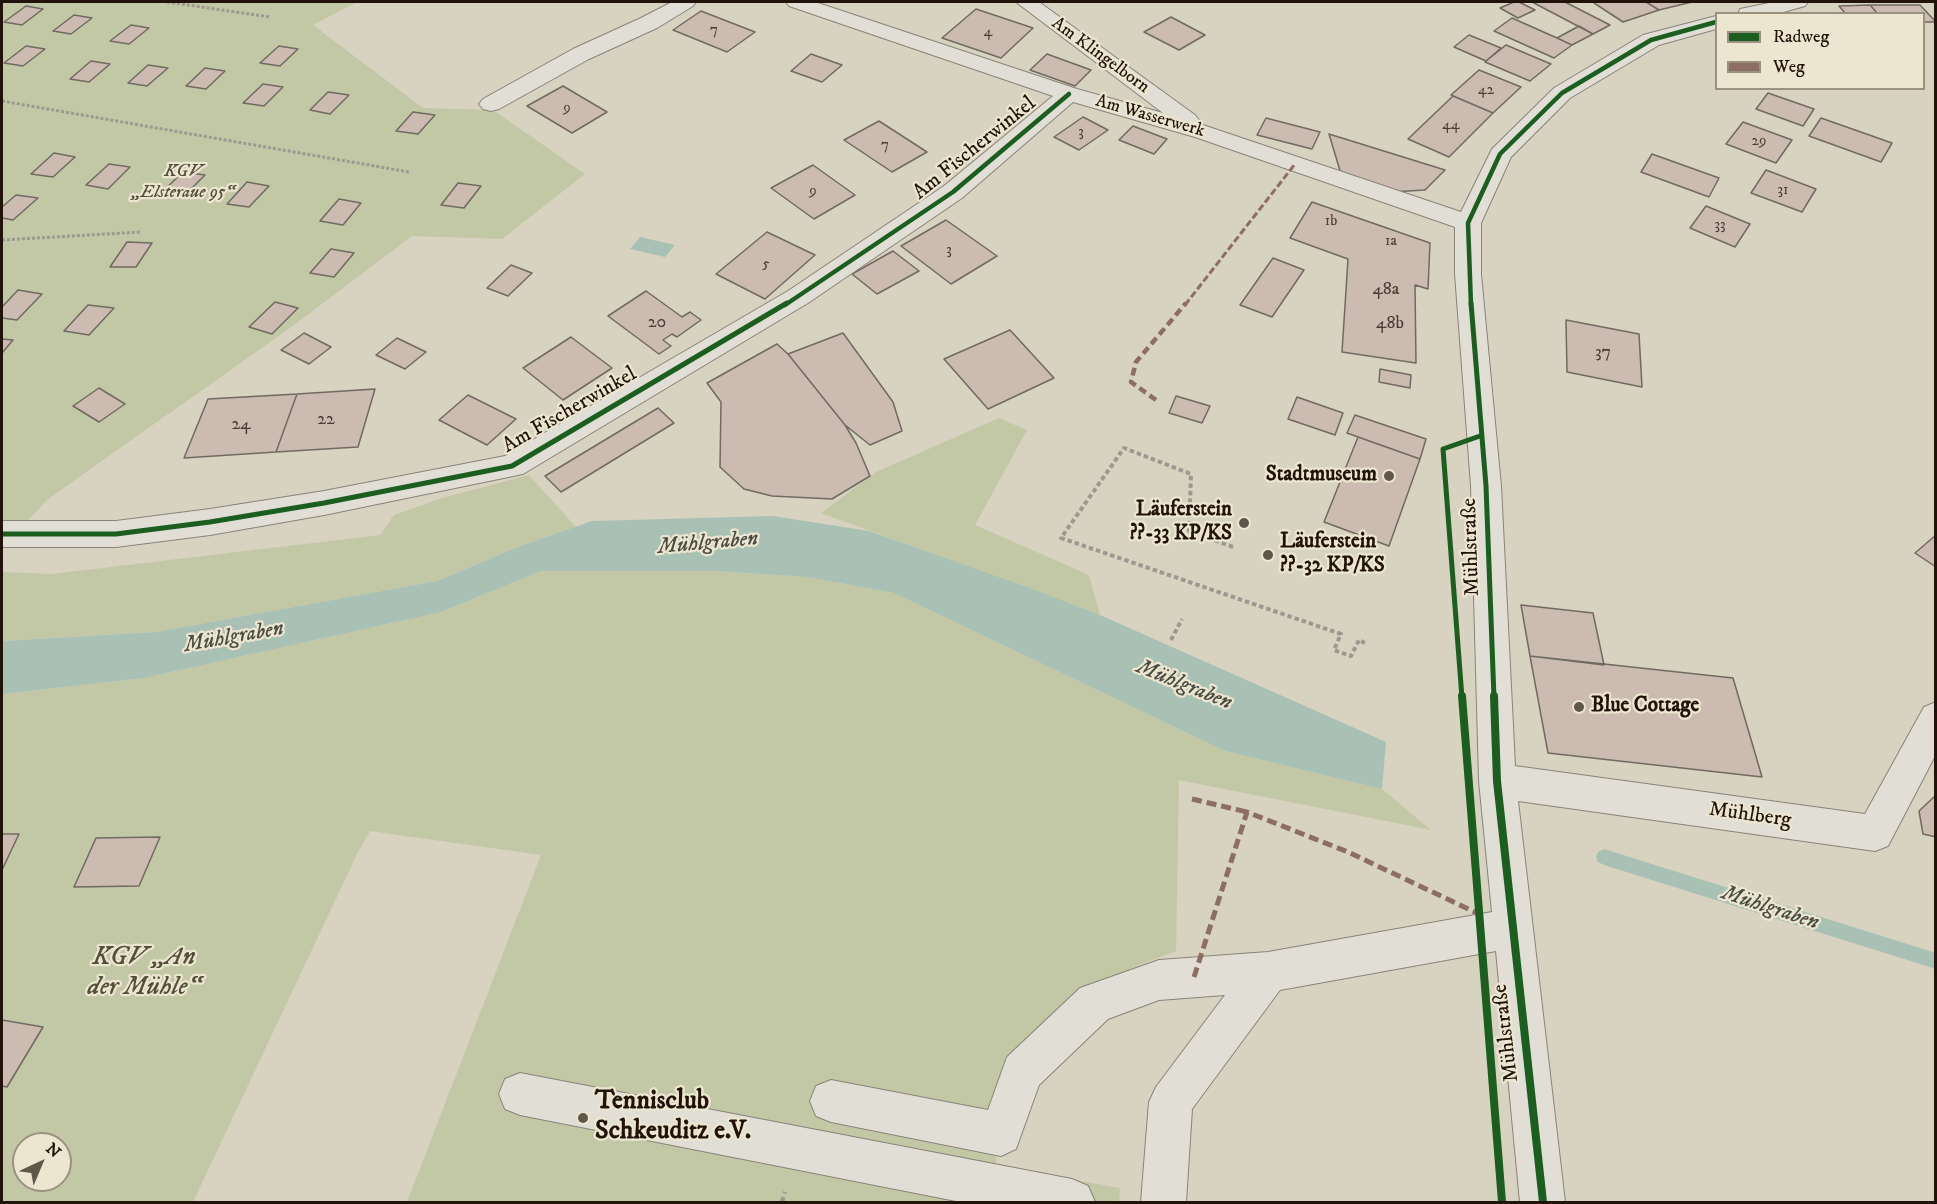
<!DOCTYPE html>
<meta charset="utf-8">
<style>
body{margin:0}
#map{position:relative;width:1937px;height:1204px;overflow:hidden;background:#d8d2c1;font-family:"IM FELL DW Pica",serif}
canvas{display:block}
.frame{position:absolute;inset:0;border:3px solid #21130a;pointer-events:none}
.legend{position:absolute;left:1715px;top:12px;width:210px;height:78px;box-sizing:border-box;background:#ece5d0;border:2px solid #9b9181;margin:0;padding:8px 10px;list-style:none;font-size:18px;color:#21130a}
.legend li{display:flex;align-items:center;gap:12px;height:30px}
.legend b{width:30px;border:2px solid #9b9181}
.north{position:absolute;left:12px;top:1132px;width:60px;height:60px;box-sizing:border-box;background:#ece5d0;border:2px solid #9b9181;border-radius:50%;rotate:44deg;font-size:16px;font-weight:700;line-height:24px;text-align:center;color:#21130a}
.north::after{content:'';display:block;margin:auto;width:21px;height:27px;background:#61564a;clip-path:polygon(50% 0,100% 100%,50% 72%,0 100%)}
</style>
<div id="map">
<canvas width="1937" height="1204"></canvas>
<div class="frame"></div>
<ul class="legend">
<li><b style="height:8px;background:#1b5e20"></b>Radweg</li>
<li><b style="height:8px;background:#8d6e63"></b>Weg</li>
</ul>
<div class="north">N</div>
</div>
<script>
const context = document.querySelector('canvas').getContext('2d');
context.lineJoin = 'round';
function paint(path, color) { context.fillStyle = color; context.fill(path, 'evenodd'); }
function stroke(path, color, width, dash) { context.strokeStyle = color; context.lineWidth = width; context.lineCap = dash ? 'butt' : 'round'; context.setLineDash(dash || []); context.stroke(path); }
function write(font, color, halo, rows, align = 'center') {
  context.font = font + ' "IM FELL DW Pica",serif'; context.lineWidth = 4.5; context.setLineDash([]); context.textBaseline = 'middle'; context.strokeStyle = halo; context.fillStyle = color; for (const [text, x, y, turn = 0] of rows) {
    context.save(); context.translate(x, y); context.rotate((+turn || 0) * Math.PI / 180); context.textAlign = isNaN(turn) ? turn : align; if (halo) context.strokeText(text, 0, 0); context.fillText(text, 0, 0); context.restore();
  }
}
paint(new Path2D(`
 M2,2H357L313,25L423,108L493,110L585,174L502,239L412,236L290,328L48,499L2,548Z
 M999,418L1027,430L975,525L1089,575L1100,615L821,513L876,472Z
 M529,475L576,527L515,548L437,581L156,632L2,641V572L52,574L380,535L394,515L442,498Z
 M541,571H716L807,577L894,593L1225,751L1382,789L1431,830L1179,780L1176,951L1131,968L1087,997L1032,1040L1002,1070L996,1166L1120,1188L1119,1202H407L541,855L370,831L358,852L193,1202H2V694L144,678L441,612ZM24,1144H60V1180H24Z`), '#c2c8a6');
paint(new Path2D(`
 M640,237L675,245L665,257L630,249Z
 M773,516L869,531L1027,587L1100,615L1386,742L1382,789L1225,751L894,593L807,577L716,571H541L441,612L144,678L2,694V641L156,632L437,581L515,548L592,521Z`), '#a9c1b4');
paint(new Path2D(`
 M1604,849L1936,953V969L1604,865L1598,862L1596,857L1598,852Z`), '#a9c1b4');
const building = new Path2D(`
 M1514,2H1519L1535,10L1518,18L1500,8Z
 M1532,2H1565L1610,25L1593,34Z
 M1598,2H1646L1659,10L1623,22L1594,3Z
 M1646,2H1692L1659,10Z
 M1870,5L1878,14H1846L1839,6Z
 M1870,5H1920L1936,22H1924V14H1878Z
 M26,6L43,9L22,25L4,22Z
 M976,9L1033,28L1001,58L942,38Z
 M701,11L755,32L727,52L673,30Z
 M74,15L92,18L71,34L53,31Z
 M1171,17L1205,35L1179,50L1144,32Z
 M1512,18L1557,38L1572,45L1554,58L1494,31Z
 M131,25L149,28L129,44L110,41Z
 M1579,26L1593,34L1572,45L1557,38Z
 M1469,35L1501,48L1486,61L1454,47Z
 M1506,45L1551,64L1530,81L1485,62Z
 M26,46L45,49L23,66L4,63Z
 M279,46L298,49L280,66L260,63Z
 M811,54L842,65L822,82L791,71Z
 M1047,54L1091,70L1075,86L1030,70Z
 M91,61L110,64L89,82L70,79Z
 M148,65L168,68L147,86L128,83Z
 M205,68L225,71L206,89L186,86Z
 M1479,70L1521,87L1493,113L1451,95Z
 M263,84L283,87L264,106L243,103Z
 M563,86L607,112L572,133L527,106Z
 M328,92L349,95L330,114L310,110Z
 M1768,93L1814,109L1803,126L1756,109Z
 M1453,96L1493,113L1449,157L1408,139Z
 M413,112L435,115L418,134L396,131Z
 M1083,117L1108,130L1079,150L1054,137Z
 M1266,118L1320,132L1312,149L1257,135Z
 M1821,118L1892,143L1881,162L1809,136Z
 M879,121L927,152L892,172L844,140Z
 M1743,122L1792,140L1776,163L1726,144Z
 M1133,126L1167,139L1154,154L1119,140Z
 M1329,134L1445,170L1425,190L1391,192L1341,174Z
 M54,153L75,157L53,177L31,174Z
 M1652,154L1719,178L1709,197L1641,172Z
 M109,164L130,167L108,189L86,185Z
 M813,165L855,195L814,219L771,188Z
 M1766,170L1816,189L1802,212L1751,193Z
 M183,172L205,175L183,197L161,193Z
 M247,182L269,186L249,207L227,204Z
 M458,183L481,186L464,208L441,205Z
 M16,195L38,198L13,220L2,218V207Z
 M339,199L361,203L343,225L320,221Z
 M1312,202L1430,243L1428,289L1415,285L1416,363L1342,352L1348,259L1290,238Z
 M1706,206L1750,224L1735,247L1690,228Z
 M946,220L997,256L951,284L901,246Z
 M767,232L815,255L765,299L716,274Z
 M127,242L152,243L136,267H110Z
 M331,249L354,253L334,277L310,273Z
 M893,251L919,271L877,294L852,274Z
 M1273,258L1304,270L1272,317L1240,305Z
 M511,265L532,273L508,296L487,288Z
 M18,290L42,294L17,320L2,318V307Z
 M646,291L682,317L690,312L701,320L677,337L672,334L663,340L671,346L659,354L608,316Z
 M275,302L298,308L272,334L249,327Z
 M88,305L114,308L89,335L64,331Z
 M1566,320L1639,334L1642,387L1567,372Z
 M1010,330L1054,378L988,409L944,359Z
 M304,333L331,347L309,364L281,350Z
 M843,333L893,402L902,431L870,445L845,425L788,354Z
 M571,337L612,368L563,400L523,368Z
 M397,338L426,352L405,369L376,355Z
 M2,339L13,340L2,353Z
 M777,344L788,354L845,425L856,443L870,476L832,499L772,496L744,489L720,467L721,402L707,383Z
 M1380,369L1411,375L1410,388L1379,382Z
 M99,388L125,404L99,422L73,406Z
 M375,389L358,447L276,452L297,394Z
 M297,394L276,452L184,458L208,399Z
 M468,395L516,419L487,445L439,420Z
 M1176,396L1210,406L1202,423L1169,413Z
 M1297,397L1343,413L1335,435L1288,419Z
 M658,408L674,423L561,492L545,476Z
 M1355,415L1426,439L1420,459L1347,433Z
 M1358,437L1420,459L1389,546L1324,522Z
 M1936,535V567L1915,553Z
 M1521,605L1593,613L1604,665L1530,656Z
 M1530,656L1733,678L1762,777L1548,753Z
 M1936,795V837L1923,834L1919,811Z
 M2,834H19L2,870Z
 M160,837L139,886L74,887L96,838Z
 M2,1020L43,1027L7,1087L2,1086Z`);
paint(building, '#cbbbb0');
stroke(building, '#706a60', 1.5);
const minor = new Path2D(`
 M672,2H696L693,6L657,28L589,59L499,109L491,111L483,109L479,104L483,99L573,49L641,18Z
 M786,2H815L1077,89L1163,113L1016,2H1039L1195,115L1199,120L1197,123L1461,212L1492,149L1554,88L1643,35L1716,16V29L1659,45L1570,98L1511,157L1481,223V274L1501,486L1515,766L1865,814L1924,707L1936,702V754L1888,846L1875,851L1518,801L1565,1202H1520L1496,951L1280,990L1192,1109L1186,1202H1141L1149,1102L1156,1087L1225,995L1159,1000L1108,1019L1039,1085L1016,1149L1001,1156L831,1122L816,1116L810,1101L816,1086L831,1080L988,1110L1007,1057L1080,988L1159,960L1268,952L1492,912L1479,781L1471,486L1455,274V227L1195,137L1073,102L962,198L808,303L523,474L324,515L210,535L116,547H2V521H116L210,509L324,491L505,456L788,291L944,186L1053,96L789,6Z
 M1774,2H1808L1805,6L1776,14H1738L1740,9Z
 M520,1073L1072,1179L1088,1186L1095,1202H961L520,1115L505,1109L499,1094L505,1079Z`);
stroke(minor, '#898379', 2);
stroke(new Path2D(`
 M167,2L270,17
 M2,101L409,172
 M2,240L141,232`), '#9d9991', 3, [3, 2]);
stroke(new Path2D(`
 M1233,547L1189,531L1191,474L1124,448L1061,538L1341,634L1334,650L1351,656L1359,640L1365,643
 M1171,640L1182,619`), '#9d9991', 4, [4.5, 3]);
stroke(new Path2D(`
 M782,1202L785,1192`), '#9d9991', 4.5, [5, 4]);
paint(minor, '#e1ded5');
stroke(new Path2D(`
 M1185,305L1295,164`), '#8d6e63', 3, [7, 3]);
stroke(new Path2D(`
 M1156,400L1131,382L1136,362L1186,303`), '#8d6e63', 4.5, [8, 4.5]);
stroke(new Path2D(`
 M1192,799L1247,812
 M1194,977L1247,812L1348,852L1479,914`), '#8d6e63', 5, [10, 5]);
stroke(new Path2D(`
 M785,305L953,192L1069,94
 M1471,305L1468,223L1500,154L1562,93L1651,40L1716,22`), '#1b5e20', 4.5);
stroke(new Path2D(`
 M1471,303L1486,486L1494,698
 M2,534H116L210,522L324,503L512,466L787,303
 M1462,698L1443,449L1480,436`), '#1b5e20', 5);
stroke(new Path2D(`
 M1462,696L1502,1202
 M1494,696L1497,781L1543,1202`), '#1b5e20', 8);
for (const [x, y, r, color] of [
 [1389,476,6,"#61564a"],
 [1244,523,6,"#61564a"],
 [1268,555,6,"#61564a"],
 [1579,707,6,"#61564a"],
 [583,1118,6,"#61564a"]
]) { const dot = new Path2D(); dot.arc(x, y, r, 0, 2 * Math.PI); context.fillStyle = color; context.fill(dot); stroke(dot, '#ece5d0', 2); }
write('15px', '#4c3d34', null, [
 ["7",714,31],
 ["4",988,33],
 ["42",1486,91],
 ["9",567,109],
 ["44",1451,126],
 ["3",1081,133],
 ["29",1759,142],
 ["7",885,146],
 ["31",1783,191],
 ["9",813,192],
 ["1b",1331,222],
 ["33",1720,226],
 ["1a",1391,242],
 ["3",949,251],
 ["5",766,265]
]);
write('18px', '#21130a', '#ece5d0', [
 ["Am Klingelborn",1100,56,36],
 ["Am Wasserwerk",1150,117,16]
]);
write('italic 18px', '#534f39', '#ece5d0', [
 ["KGV",183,172],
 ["„Elsteraue 95“",183,193]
]);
write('18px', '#4c3d34', null, [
 ["48a",1386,290],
 ["20",657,323],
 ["48b",1390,324],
 ["37",1603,353],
 ["22",326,420],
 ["24",241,425]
]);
write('21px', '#21130a', '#ece5d0', [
 ["Am Fischerwinkel",975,149,-39],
 ["Am Fischerwinkel",570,411,-30],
 ["Mühlstraße",1472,547,-92],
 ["Mühlberg",1750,816,8],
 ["Mühlstraße",1507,1033,-97]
]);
write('bold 21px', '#21130a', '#ece5d0', [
 ["Stadtmuseum",1377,476],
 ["Läuferstein",1232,511],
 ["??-33 KP/KS",1232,535],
 ["Läuferstein",1280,543,"left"],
 ["??-32 KP/KS",1280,567,"left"],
 ["Blue Cottage",1591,707,"left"]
], 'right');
write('italic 22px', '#4a4d44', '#ece5d0', [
 ["Mühlgraben",708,544,-5],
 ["Mühlgraben",234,638,-10],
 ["Mühlgraben",1184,686,22],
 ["Mühlgraben",1770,909,18]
]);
write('italic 26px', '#534f39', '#ece5d0', [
 ["KGV „An",144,959],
 ["der Mühle“",144,989]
]);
write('bold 26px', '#21130a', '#ece5d0', [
 ["Tennisclub",595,1103],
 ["Schkeuditz e.V.",595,1133]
], 'left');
</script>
